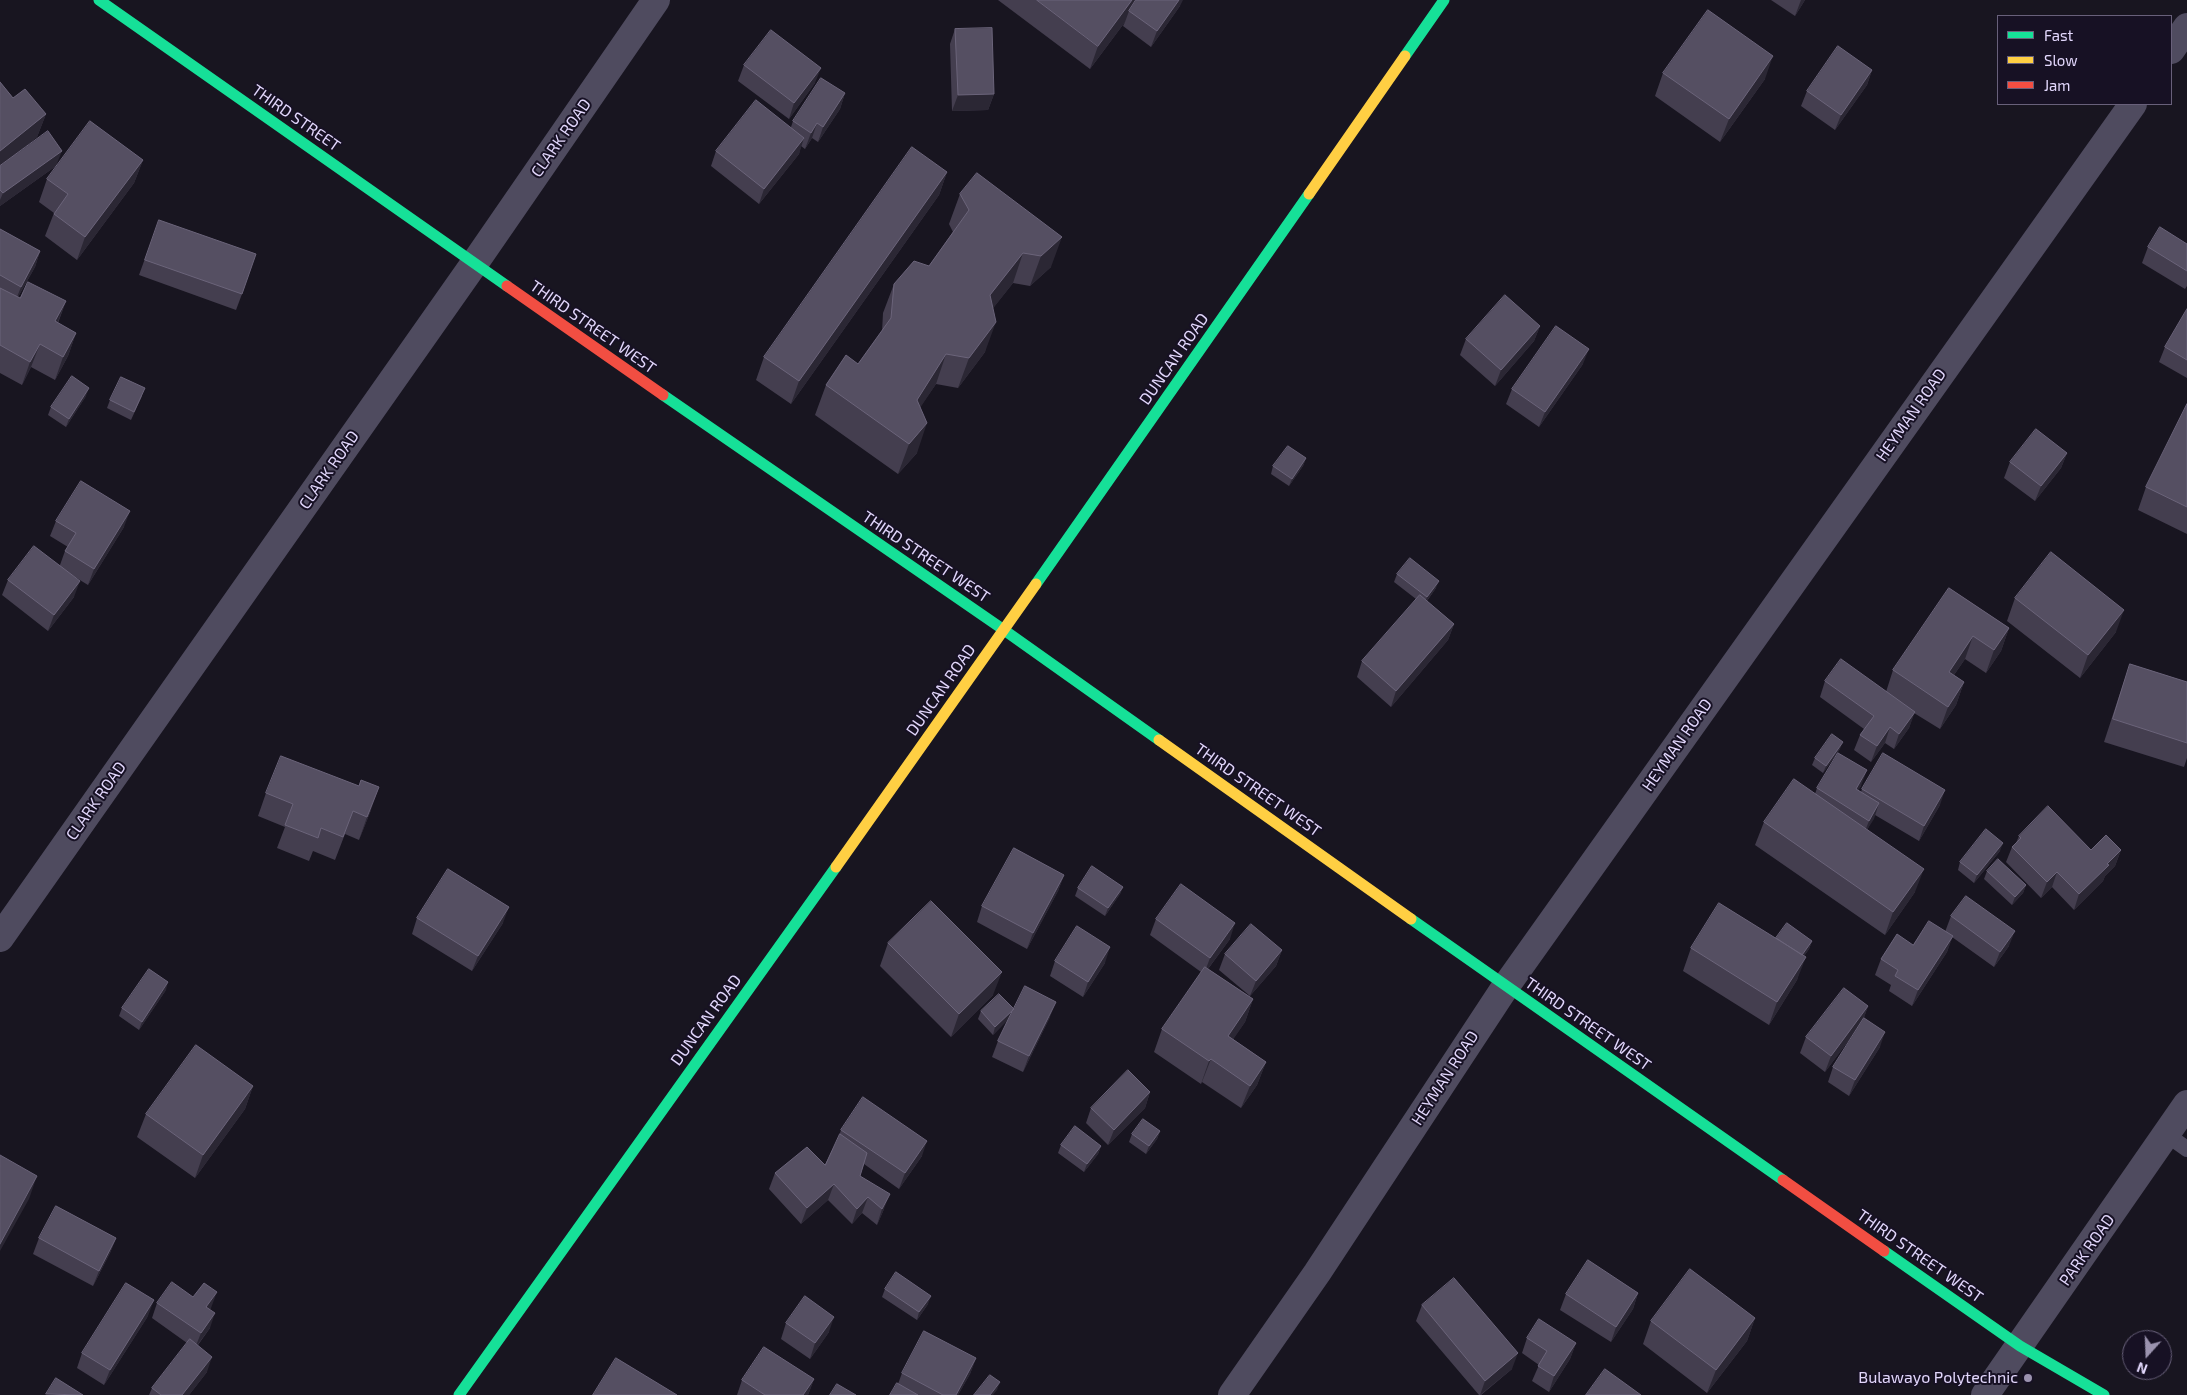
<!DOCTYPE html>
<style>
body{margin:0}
#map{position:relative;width:2187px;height:1395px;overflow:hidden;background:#181520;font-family:"Exo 2",sans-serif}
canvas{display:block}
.legend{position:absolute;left:1997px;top:15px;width:175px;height:90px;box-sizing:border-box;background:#171124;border:1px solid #68607a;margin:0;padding:6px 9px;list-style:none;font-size:15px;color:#e2d7fc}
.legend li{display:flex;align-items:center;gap:10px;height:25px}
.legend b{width:25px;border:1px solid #68607a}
.north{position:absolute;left:2122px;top:1330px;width:50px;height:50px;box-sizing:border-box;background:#171124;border:1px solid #68607a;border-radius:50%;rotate:200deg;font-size:14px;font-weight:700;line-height:20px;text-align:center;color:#e2d7fc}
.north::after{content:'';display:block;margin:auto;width:18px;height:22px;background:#9b93af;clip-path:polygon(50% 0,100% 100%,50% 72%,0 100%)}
</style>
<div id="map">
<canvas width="2187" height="1395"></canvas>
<ul class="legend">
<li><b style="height:6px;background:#16e098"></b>Fast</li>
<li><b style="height:6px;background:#ffcf43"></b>Slow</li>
<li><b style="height:6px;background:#f24e42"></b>Jam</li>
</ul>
<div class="north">N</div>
</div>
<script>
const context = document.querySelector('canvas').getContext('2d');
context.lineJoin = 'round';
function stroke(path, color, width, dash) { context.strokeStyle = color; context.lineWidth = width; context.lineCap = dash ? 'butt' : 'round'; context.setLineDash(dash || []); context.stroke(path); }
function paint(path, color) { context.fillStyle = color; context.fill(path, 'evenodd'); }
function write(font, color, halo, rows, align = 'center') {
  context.font = font + ' "Exo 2",sans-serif'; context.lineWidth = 4; context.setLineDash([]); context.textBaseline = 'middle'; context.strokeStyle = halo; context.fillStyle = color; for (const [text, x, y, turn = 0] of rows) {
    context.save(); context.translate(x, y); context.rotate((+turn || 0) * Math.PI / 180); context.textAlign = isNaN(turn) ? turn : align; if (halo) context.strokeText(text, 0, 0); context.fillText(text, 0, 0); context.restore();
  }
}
stroke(new Path2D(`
 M2166,1134L2187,1149`), '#4f4b5f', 16);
stroke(new Path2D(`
 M2171,50L2187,27
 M0,938L474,264L656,0
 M1232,1395L1317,1273L1506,986L2133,104
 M1985,1395L2187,1104`), '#4f4b5f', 28);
stroke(new Path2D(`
 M99,0L507,286
 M1405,56L1444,0
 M663,395L1004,630L1159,740
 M1036,584L1309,194
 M1411,919L1783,1180
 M1884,1251L2020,1346L2104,1395
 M459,1395L836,867`), '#16e098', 11);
stroke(new Path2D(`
 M1309,194L1405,56
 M1159,740L1411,919
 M836,867L1036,584`), '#ffcf43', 11);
stroke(new Path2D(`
 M507,286L663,395
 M1783,1180L1884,1251`), '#f24e42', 11);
paint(new Path2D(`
 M998,0H1179L1180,6L1151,47L1123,26L1125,22L1090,69Z
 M1771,0H1805L1795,16Z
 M955,29L994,94L988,110L952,111L950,44Z
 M744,65L815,83L789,119L738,81Z
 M1872,70L1867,85L1835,130L1801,106L1807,91Z
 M1663,73L1765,79L1720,142L1655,96Z
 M0,82L13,98L46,114L37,137L15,155L56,166L0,206Z
 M845,93L840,109L818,142L812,138L805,149L801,146L799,154L759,204L711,166L716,151L791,127L793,121Z
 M143,160L134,183L77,260L45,236L54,213L39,202L47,179Z
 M947,172L939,195L791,404L756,380L764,357Z
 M977,173L1051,267L1030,286L1013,283L993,308L985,352L958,388L936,384L920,407L917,453L898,474L815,415L826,385L858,364L882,332L883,313L894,284L929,266L953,232L949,224L960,194Z
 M159,220L242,294L236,310L139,275Z
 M0,229L40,251L35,267L18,297L20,298L66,301L58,323L76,333L68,356L55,380L31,367L22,385L0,373Z
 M2187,244V286L2185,289L2142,263L2148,247Z
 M2187,309V378L2159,362L2165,347Z
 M1540,326L1534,341L1495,386L1460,355L1466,339Z
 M1583,364L1539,427L1506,404L1512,389Z
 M86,396L66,427L48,415L51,407Z
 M142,396L131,420L107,408L110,400Z
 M2187,404V534L2138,510L2146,487Z
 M2067,453L2061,468L2035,501L2004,478L2010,462Z
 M1306,458L1303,466L1289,486L1271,474L1273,466Z
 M56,521L124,527L88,585L70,574L74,597L48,631L2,595L8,580L60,565L65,551L68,547L50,536Z
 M1397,574L1436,588L1427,601L1454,624L1448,640L1391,707L1357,677L1362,661L1416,599L1394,582Z
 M1949,588L2009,628L2001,651L1986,673L1965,659L1954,675L1964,682L1956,705L1940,729L1914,713L1909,728L1894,749L1885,743L1871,762L1854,750L1860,735L1864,729L1820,697L1825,681L1886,692L1893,670Z
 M2015,598L2116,632L2080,678L2007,621Z
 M2130,664L2187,682V758L2184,767L2104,742L2122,687Z
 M1840,749L1823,773L1812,765L1815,758Z
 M1861,786L1858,790L1861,792L1862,789L1940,805L1919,841L1875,815L1867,830L1915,892L1885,935L1755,845L1764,822L1815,794L1817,788Z
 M266,793L371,810L359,840L345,834L335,860L313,851L309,861L277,848L285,827L258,816Z
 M2019,836L2091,850H2121L2115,866L2105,876L2103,881L2074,910L2052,887L2041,898L2006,862L2012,847L2016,843Z
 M2000,851L1974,883L1958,870L1960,862Z
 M1987,871L2026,885L2023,893L2012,905L1984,879Z
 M1064,875L1058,891L1027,949L977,922L982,906Z
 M1123,887L1120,894L1105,916L1075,896L1078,888Z
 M1951,916L2009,946L1994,967L1952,937L1947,952L1912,1006L1889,991L1891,985L1875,975L1881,959L1945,932Z
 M417,918L503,923L472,971L412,934Z
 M1156,919L1230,939L1208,969L1253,999L1245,1022L1233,1039L1266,1062L1257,1085L1241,1108L1202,1082L1201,1084L1154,1052L1162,1029L1201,972L1150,935Z
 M1776,938L1812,941L1809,949L1804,956L1797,980L1769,1025L1683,971L1691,948Z
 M888,943L993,995L951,1037L880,966Z
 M1282,950L1276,966L1250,996L1219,970L1225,954Z
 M1055,961L1105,963L1083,997L1050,976Z
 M166,990L139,1030L119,1016L122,1008Z
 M1868,1006L1863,1020L1880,1047L1849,1096L1828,1082L1833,1067L1861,1024L1825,1072L1800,1053L1806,1037Z
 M1014,1009L1050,1017L1023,1072L992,1057L998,1041L1008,1019L993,1035L978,1019L981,1011Z
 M253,1086L245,1109L195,1178L137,1137L146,1114Z
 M1150,1092L1145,1108L1108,1145L1086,1123L1091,1108Z
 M841,1130L922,1156L899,1189L864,1164L860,1176L884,1209L877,1225L862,1213L852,1224L828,1200L801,1224L769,1189L775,1173L825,1165L838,1139Z
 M1160,1131L1157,1139L1146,1154L1129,1142L1132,1134Z
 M1061,1145L1101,1146L1098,1154L1084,1172L1058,1153Z
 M39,1238H116L110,1253L93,1286L33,1254Z
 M885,1289L928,1304L917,1320L882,1297Z
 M1638,1293L1633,1309L1611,1342L1560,1310L1566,1294Z
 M193,1297L211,1308L210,1309V1328L198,1345L207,1372L189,1395H149L152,1388L187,1343L152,1318L157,1303Z
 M1422,1305L1512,1369L1481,1395H1479L1416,1321Z
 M148,1316L104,1385L77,1368L82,1353Z
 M1755,1318L1747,1341L1707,1393L1643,1344L1651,1321Z
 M786,1323L829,1332L810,1359L781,1339Z
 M1527,1338L1576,1343L1570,1359L1549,1392L1532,1381L1539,1365L1522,1353Z
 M976,1358L970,1374L958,1395H890L898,1384L902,1373Z
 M814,1379L808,1395H737L742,1380Z`), '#443e4f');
paint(new Path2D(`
 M1132,0H1141L1129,11L1125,22L1090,69L1098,46Z
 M1179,0H1183L1180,6L1151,47L1157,31Z
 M1801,0H1805L1795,16Z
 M1773,56L1765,79L1720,142L1729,119Z
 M821,68L815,83L789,119L794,103Z
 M1872,70L1867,85L1835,130L1841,115Z
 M845,93L840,109L818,142L823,127Z
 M994,94L988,110L952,111L958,95Z
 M46,114L37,137L0,167V151Z
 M817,123L812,138L805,149L811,133Z
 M804,138L799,154L759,204L764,189Z
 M62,151L56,166L0,206V200L3,193Z
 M143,160L134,183L77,260L85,237Z
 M947,172L939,195L791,404L799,381Z
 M1062,237L1051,267L1030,286L1041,256Z
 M40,251L35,267L15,302L21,287Z
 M1023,253L1013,283L980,325L990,295Z
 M66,301L57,324L55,321Z
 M996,322L985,352L958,388L969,358Z
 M1540,326L1534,341L1495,386L1501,370Z
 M76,333L68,356L55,380L63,357Z
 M40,344L31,367L22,385L30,362Z
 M1589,349L1583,364L1539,427L1545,412Z
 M946,354L936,384L906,429L917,400Z
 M89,388L86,396L66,427L69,419Z
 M927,423L917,453L898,474L909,444Z
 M2067,453L2061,468L2035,501L2041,486Z
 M1306,458L1303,466L1289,486L1292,479Z
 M130,511L124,527L88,585L94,569Z
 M80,581L74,597L48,631L54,615Z
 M1439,581L1436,588L1424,605L1427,597Z
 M2124,610L2116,632L2080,678L2088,655Z
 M1454,624L1448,640L1391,707L1396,691Z
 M2009,628L2001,651L1986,673L1994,650Z
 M1973,636L1965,659L1940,695L1949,672Z
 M1964,682L1956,705L1940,729L1948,707Z
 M1915,712L1909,728L1894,749L1899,734Z
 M1890,727L1885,743L1871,762L1877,746Z
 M1843,742L1840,749L1823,773L1826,766Z
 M1867,770L1861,786L1850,804L1856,789Z
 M379,787L371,810L359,840L367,817Z
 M1945,790L1940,805L1919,841L1924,826Z
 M1879,803L1874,819L1863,836L1869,821Z
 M2003,843L2000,851L1974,883L1977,875Z
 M2121,850L2115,866L2105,876L2103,881L2074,910L2079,894L2107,864Z
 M1924,869L1915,892L1885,935L1893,912Z
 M2057,872L2052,887L2041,898L2047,882Z
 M1064,875L1058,891L1027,949L1033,933Z
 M2026,885L2023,893L2012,905L2015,897Z
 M1123,887L1120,894L1105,916L1108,908Z
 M509,907L503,923L472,971L478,956Z
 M1235,923L1230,939L1204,974L1210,958Z
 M2015,931L2009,946L1994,967L2000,952Z
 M1953,936L1947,952L1912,1006L1918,990Z
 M1812,941L1809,949L1796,968L1799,960Z
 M1110,947L1105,963L1083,997L1088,982Z
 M1282,950L1276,966L1250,996L1256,981Z
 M1806,957L1797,980L1769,1025L1777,1002Z
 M1002,972L993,995L951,1037L959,1014Z
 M168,982L166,990L139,1030L142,1022Z
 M1253,999L1245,1022L1220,1059L1228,1036Z
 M1056,1002L1050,1017L1023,1072L1029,1056Z
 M1868,1006L1863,1021L1825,1072L1831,1056Z
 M1014,1009L1011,1017L993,1035L995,1027Z
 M1885,1032L1880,1047L1849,1096L1855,1080Z
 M1211,1059L1202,1082L1201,1084L1209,1061Z
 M1266,1062L1257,1085L1241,1108L1250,1086Z
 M253,1086L245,1109L195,1178L203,1155Z
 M1150,1092L1145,1108L1108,1145L1114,1130Z
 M1160,1131L1157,1139L1146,1154L1149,1146Z
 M927,1141L922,1156L899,1189L905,1173Z
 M1101,1146L1098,1154L1084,1172L1087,1164Z
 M37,1176L29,1199L0,1251V1244Z
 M834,1184L828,1200L801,1224L807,1208Z
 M890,1194L884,1209L877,1225L882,1209Z
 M868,1197L862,1213L852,1224L857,1209Z
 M116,1238L110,1253L93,1286L99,1271Z
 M217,1292L211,1308L201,1322L206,1307Z
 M1638,1293L1633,1309L1611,1342L1616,1327Z
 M931,1296L928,1304L917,1320L919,1312Z
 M154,1300L148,1316L104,1385L110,1370Z
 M215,1313L210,1328L195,1348L201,1333Z
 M834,1317L829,1332L810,1359L815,1343Z
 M1755,1318L1747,1341L1707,1393L1716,1370Z
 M1576,1343L1570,1359L1549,1392L1554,1376Z
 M1518,1353L1512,1369L1480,1395L1485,1381Z
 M212,1357L207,1372L189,1395H182Z
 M976,1358L970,1374L958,1395H956Z
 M814,1379L808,1395H803Z
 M1000,1382L997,1390L993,1395H990Z`), '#2b2734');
const building = new Path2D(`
 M1037,0H1132L1098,46Z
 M1136,0H1179L1157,31L1129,11Z
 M1708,10L1773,56L1729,119L1663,73Z
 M992,28L994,94L958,95L955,29Z
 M771,30L821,68L794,103L744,65Z
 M1838,46L1872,70L1841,115L1807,91Z
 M821,78L845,93L823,127L817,123L811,133L793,121Z
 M0,82L13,98L25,89L46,114L0,151Z
 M756,100L804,138L764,189L716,151Z
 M90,121L143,160L85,237L54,214L68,194L47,179Z
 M48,131L62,151L3,193L0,190V166Z
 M912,147L947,172L799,381L764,357Z
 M977,173L1062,237L1041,256L1023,253L990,295L996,322L969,358L946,354L917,400L927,423L909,444L826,385L846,355L858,364L891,318L894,284L914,261L929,266L969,210L960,194Z
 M159,220L256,254L242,294L145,260Z
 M2160,227L2187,244V271L2148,247Z
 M0,229L40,251L21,287L0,275Z
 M28,282L66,301L55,321L76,333L63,357L40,344L30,362L0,345V288L20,298Z
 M1505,295L1540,326L1501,370L1466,339Z
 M2187,309V360L2165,347Z
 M1556,326L1589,349L1545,412L1512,389Z
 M72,376L89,388L69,419L51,407Z
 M121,377L145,388L134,412L110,400Z
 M2187,404V507L2146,487Z
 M2036,429L2067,453L2041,486L2010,462Z
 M1288,446L1306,458L1292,479L1273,466Z
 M81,481L130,511L94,569L65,551L76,533L56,521Z
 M34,546L80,581L54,615L8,580Z
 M2051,552L2124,610L2088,655L2015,598Z
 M1410,558L1439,581L1427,597L1397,574Z
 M1949,588L2009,628L1994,650L1973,636L1949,672L1964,682L1948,707L1893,670Z
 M1420,595L1454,624L1396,691L1362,661Z
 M1841,659L1915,712L1899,734L1890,727L1877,746L1860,735L1874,716L1825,681Z
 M2130,664L2187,682V743L2113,719Z
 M1832,734L1843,742L1826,766L1815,758Z
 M1838,753L1867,770L1856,789L1879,803L1869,821L1817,788Z
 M1883,753L1945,790L1924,826L1862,789Z
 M281,756L359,786L361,780L379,787L367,817L353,811L343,837L321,828L318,838L285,825L293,804L266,793Z
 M1794,779L1924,869L1893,912L1764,822Z
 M2048,806L2091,850L2106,835L2121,850L2107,864L2109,865L2079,894L2057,872L2047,882L2012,847L2021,838L2019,836Z
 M1986,829L2003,843L1977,875L1960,862Z
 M1014,848L1064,875L1033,933L982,906Z
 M1998,859L2026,885L2015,897L1987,871Z
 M1092,866L1123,887L1108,908L1078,888Z
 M448,869L509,907L478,956L417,918Z
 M1181,884L1235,923L1210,958L1156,919Z
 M1966,896L2015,931L2000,952L1951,916Z
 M931,901L1002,972L959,1014L888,943Z
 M1719,903L1806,957L1777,1002L1691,948Z
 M1929,921L1953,936L1918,990L1895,976L1898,970L1881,959L1897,934L1913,945Z
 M1787,923L1812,941L1802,955L1776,938Z
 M1251,924L1282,950L1256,981L1225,954Z
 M1077,926L1110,947L1088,982L1055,961Z
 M1205,967L1253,999L1228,1036L1266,1062L1250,1086L1211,1059L1209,1061L1162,1029Z
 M149,969L168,982L142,1022L122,1008Z
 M1025,986L1056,1002L1029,1056L998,1041Z
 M1844,988L1868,1006L1831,1056L1806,1037Z
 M999,994L1014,1009L995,1027L981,1011Z
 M1864,1018L1885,1032L1855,1080L1833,1067Z
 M196,1045L253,1086L203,1155L146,1114Z
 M1128,1070L1150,1092L1114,1130L1091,1108Z
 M863,1097L927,1141L905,1173L841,1130Z
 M1143,1119L1160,1131L1149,1146L1132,1134Z
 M1075,1126L1101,1146L1087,1164L1061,1145Z
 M840,1134L867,1153L860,1176L890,1194L882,1209L868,1197L857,1209L834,1184L807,1208L775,1173L807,1147L825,1165Z
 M0,1155L37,1176L0,1244Z
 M56,1206L116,1238L99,1271L39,1238Z
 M1588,1260L1638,1293L1616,1327L1566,1294Z
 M1690,1269L1755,1318L1716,1370L1651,1321Z
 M896,1272L931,1296L919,1312L885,1289Z
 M1454,1278L1518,1353L1485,1381L1422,1305Z
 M172,1282L193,1297L204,1283L217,1292L206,1307L215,1313L201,1333L157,1303Z
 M126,1283L154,1300L110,1370L82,1353Z
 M805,1296L834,1317L815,1343L786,1323Z
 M1539,1319L1576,1343L1554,1376L1538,1366L1547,1351L1527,1338Z
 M924,1331L976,1358L956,1395H943L902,1373Z
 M190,1339L212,1357L182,1395H161L152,1388Z
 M764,1347L814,1379L803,1395H765L742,1380Z
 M616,1358L677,1395H593Z
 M1605,1369L1641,1395H1586Z
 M990,1375L1000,1382L990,1395H974Z
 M56,1378L83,1395L46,1394Z
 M897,1383L918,1395H890Z
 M837,1384L856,1395H830Z`);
paint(building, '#554f62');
stroke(building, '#6b647a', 1);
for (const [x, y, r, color] of [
 [2028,1378,5,"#9b93af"]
]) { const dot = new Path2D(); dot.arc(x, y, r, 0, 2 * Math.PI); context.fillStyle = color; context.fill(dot); stroke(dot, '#171124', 2); }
write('16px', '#e2d7fc', '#171124', [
 ["THIRD STREET",296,118,35],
 ["CLARK ROAD",561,138,-55],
 ["THIRD STREET WEST",593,327,35],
 ["DUNCAN ROAD",1174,359,-55],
 ["HEYMAN ROAD",1911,415,-55],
 ["CLARK ROAD",329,470,-55],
 ["THIRD STREET WEST",926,557,34],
 ["DUNCAN ROAD",941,690,-55],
 ["HEYMAN ROAD",1677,745,-55],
 ["THIRD STREET WEST",1258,790,35],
 ["CLARK ROAD",96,801,-55],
 ["DUNCAN ROAD",706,1020,-54],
 ["THIRD STREET WEST",1588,1024,35],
 ["HEYMAN ROAD",1445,1078,-57],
 ["PARK ROAD",2087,1250,-55],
 ["THIRD STREET WEST",1920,1256,35]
]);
write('16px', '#e2d7fc', '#171124', [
 ["Bulawayo Polytechnic",2018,1378]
], 'right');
</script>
